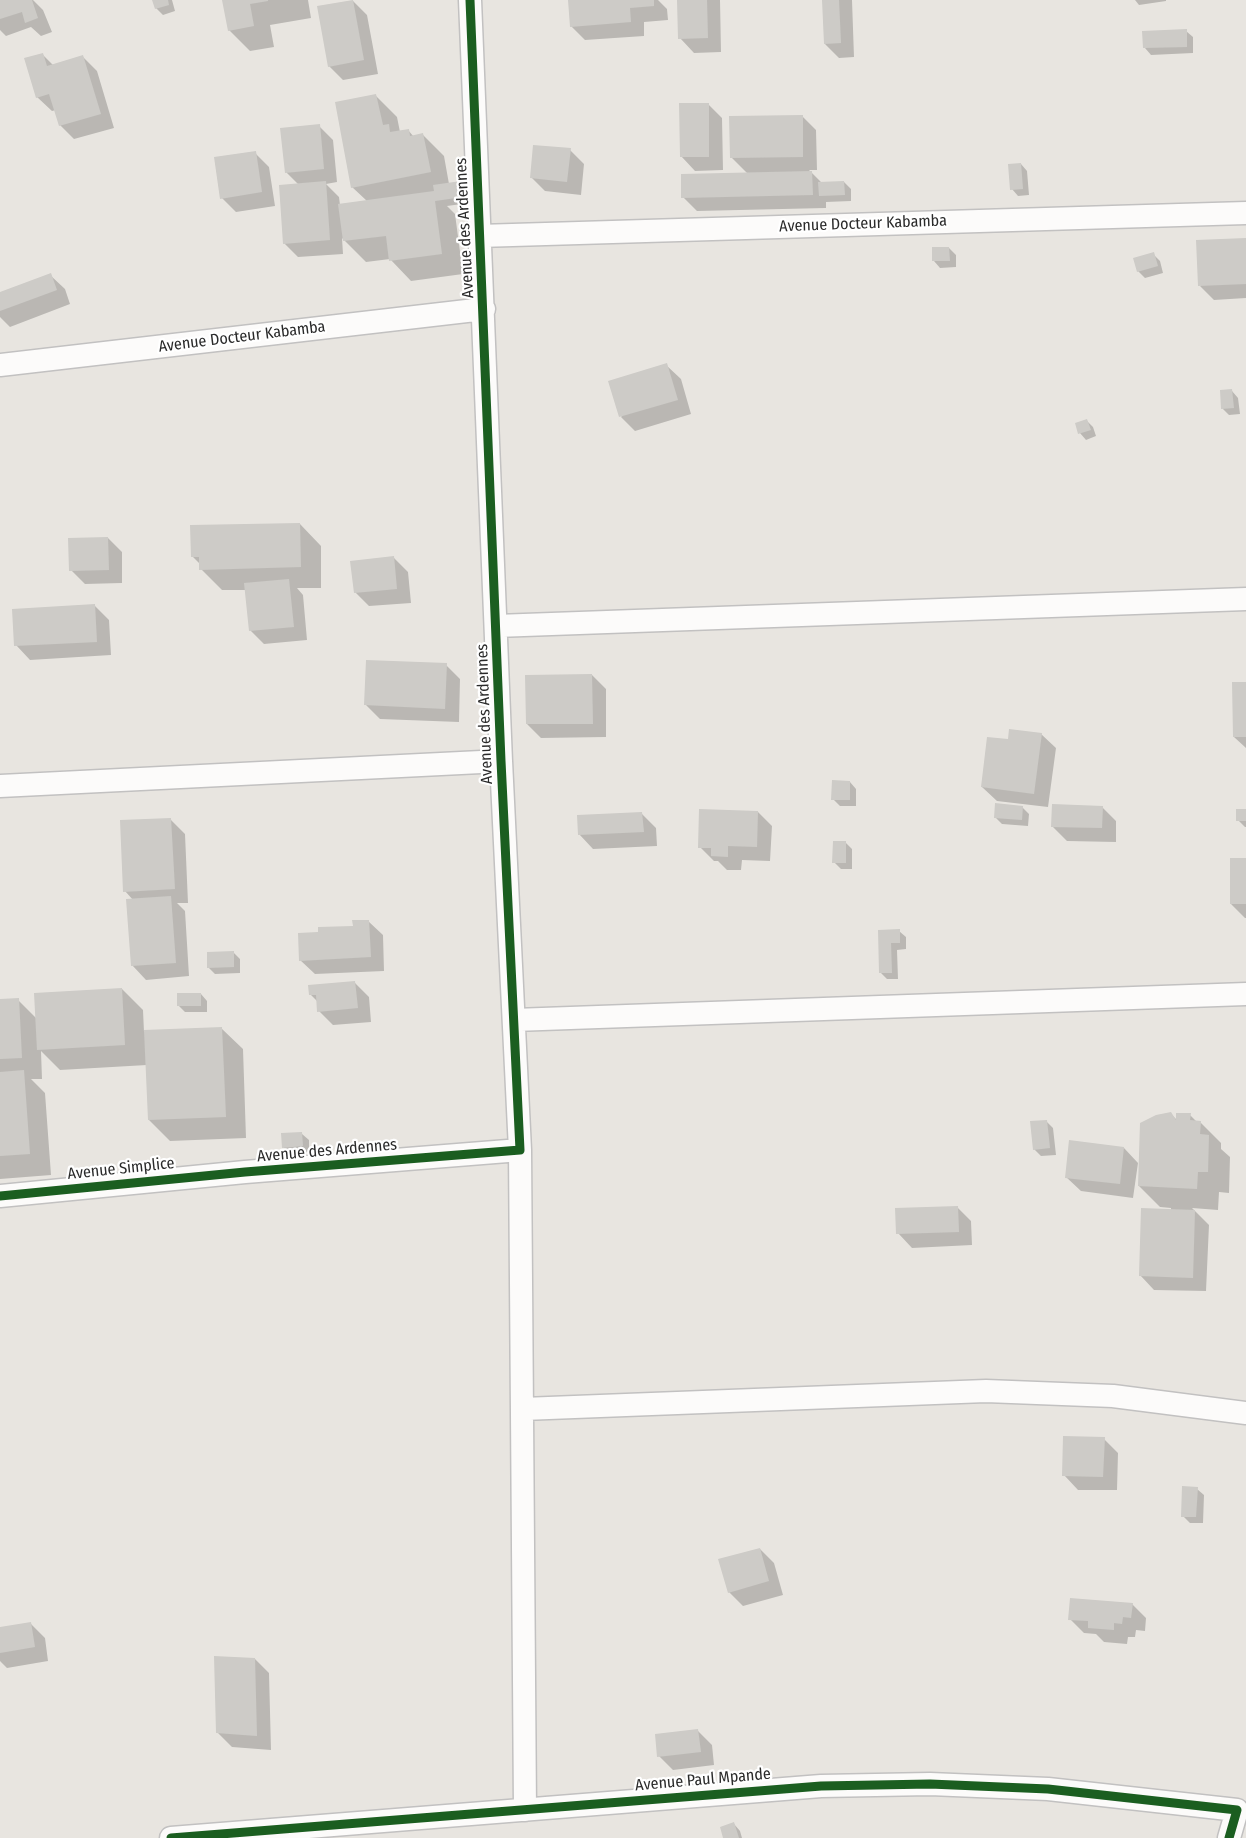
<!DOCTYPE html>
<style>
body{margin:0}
canvas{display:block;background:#e8e5e0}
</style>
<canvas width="1246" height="1838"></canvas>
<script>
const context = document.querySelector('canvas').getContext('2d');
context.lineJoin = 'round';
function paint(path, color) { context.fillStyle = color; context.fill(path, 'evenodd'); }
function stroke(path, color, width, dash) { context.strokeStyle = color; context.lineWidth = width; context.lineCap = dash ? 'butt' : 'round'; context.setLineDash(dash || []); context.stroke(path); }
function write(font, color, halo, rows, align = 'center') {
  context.font = font + ' "Fira Sans Condensed",sans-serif'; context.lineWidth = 4.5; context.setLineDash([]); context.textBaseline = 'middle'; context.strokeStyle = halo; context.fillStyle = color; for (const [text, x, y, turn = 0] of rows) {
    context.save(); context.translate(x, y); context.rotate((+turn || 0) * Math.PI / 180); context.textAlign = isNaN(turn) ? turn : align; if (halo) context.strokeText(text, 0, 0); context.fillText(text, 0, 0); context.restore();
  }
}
paint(new Path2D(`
 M0,0H33L43,10L52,32L41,36L31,27L6,36L0,30Z
 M154,0H172L175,11L163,15L156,8Z
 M224,0H308L311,18L270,25L274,47L250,51L229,30Z
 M569,0H658L667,9L668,20L644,22V36L585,40L571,26Z
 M679,0H720L721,52L694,53L680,38Z
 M823,0H852L854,57L839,58L825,44Z
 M1135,0H1166V1L1139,5Z
 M353,1L367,15L378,74L343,80L329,66Z
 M1186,31L1193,37V53L1151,55L1145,48Z
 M43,55L53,65L83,57L97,71L114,128L74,139L60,125L56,110L52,111L37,97Z
 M376,96L397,117L400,132L408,130L414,137L423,135L444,156L449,184L460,183L467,189L469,203L447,206L455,214L463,274L411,281L390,259L366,262L342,238L343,254L298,257L284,243L299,185L286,172L319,126L333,140L337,182L326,184L339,197L340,205L367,201L352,187Z
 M708,104L722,118L723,170L695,171L681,156Z
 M802,116L816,130L817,170H809L822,183L844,182L851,189V201L826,202V208L697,211L683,197L748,174L731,157Z
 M570,150L584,164L581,195L545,191L531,177Z
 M255,153L269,167L275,206L236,212L222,198Z
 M1021,164L1027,171L1029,195L1018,196L1012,189Z
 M1246,239V298L1214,300L1200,286Z
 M949,248L956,255V267L940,268L934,261Z
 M1153,254L1160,261L1163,273L1145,278L1138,271Z
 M50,275L65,289L70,304L10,327L0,317V294Z
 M666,365L681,379L691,414L635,431L621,417Z
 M1232,391L1238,398L1240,414L1229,415L1222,408Z
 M1087,421L1093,427L1096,436L1086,440L1080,433Z
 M300,524L321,546V588H297L303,595L307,640L264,644L250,630L246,590H222L201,569L200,564L192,556Z
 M108,538L122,552V583L85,584L71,570Z
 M394,558L408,572L411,603L369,606L355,592Z
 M95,606L109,620L111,655L30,660L16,645Z
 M446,665L460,679L459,722L380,719L366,705Z
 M592,675L606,689V737L541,738L527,724Z
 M1246,684V748L1234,737Z
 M1041,734L1056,748L1048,807L997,801L982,787Z
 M850,782L856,789V806H840L833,799Z
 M1022,807L1029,814L1028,826L1002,824L996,818Z
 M1102,807L1116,821V842L1067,841L1052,826Z
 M1246,810V827H1245L1238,820Z
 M758,812L772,826L770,861L742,860L741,870H727L718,861H714L700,847Z
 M642,814L656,828L657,846L593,849L579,834Z
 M171,820L185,834L188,903H177L185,911L189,976L146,980L132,965L133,900L125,891Z
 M845,842L852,849V869H841L834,862Z
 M1246,859V918H1245L1231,904Z
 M368,921L383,935L384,971L315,974L300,960L354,927Z
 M880,931H899L906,937V949L897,950L898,979H887L881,973Z
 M233,952L240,959V973L215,974L208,967Z
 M355,983L369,997L371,1022L333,1025L319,1011L318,1002L310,994Z
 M122,989L143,1010L144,1032L221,1028L243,1049L246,1138L170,1141L149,1120L147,1065L60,1070L41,1051L42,1079H31L45,1093L51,1175L0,1179V1001L18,1000L37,1019Z
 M201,994L207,1001V1012H185L178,1005Z
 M1171,1114L1178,1121L1190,1115L1197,1122H1200L1221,1143V1149L1230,1157L1229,1193L1219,1192L1218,1210L1192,1208L1209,1225L1206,1291L1154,1290L1140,1275L1171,1210V1208L1160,1207L1139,1186Z
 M1046,1121L1053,1128L1056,1155L1041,1156L1034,1149Z
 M302,1134L309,1140V1152L290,1154L283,1147Z
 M1124,1148L1138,1163L1133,1198L1081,1191L1066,1177Z
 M957,1207L971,1221L972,1245L912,1248L898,1233Z
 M1104,1439L1118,1453L1117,1490H1078L1064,1475Z
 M1197,1489L1204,1495L1203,1523H1190L1183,1516Z
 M760,1549L774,1563L783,1595L743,1606L729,1592Z
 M1132,1604L1146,1618L1145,1631L1136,1630L1135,1637H1128L1127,1644L1104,1642L1096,1634L1084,1633L1070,1619Z
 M31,1624L45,1638L48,1661L7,1668L0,1661V1629Z
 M255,1659L269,1673L271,1750L232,1747L218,1733Z
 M698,1731L712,1745L714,1765L673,1770L659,1756Z
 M734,1824L740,1831L742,1838H725Z`), '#0003');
paint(new Path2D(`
 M0,0H32L38,18L25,23L22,12L0,19Z
 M152,0H168L169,5L155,9Z
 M222,0H268V1L250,4L254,26L228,31Z
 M353,0L364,60L328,67L317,6Z
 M568,0H654V6L630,8L631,22L570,27Z
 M677,0H707L708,38L678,39Z
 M822,0H839L841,43L824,44Z
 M1187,29V47L1143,48L1142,31Z
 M43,53L47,66L83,55L101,114L59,126L49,94L36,98L24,58Z
 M376,94L383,125L389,124L390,132L409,129L410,136L423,133L431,172L351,188L335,102Z
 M679,103H709V157H680Z
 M803,115V157L730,158L729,116Z
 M320,124L324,169L285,173L280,128Z
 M533,145L571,148L567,182L530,178Z
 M256,151L262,192L220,199L214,157Z
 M1021,163L1023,189L1010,190L1008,164Z
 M812,171L813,195L681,198V174Z
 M326,181L330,240L283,244L279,185Z
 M461,181L463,197L435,201L442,254L389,261L386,236L343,241L338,204L434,191L433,185Z
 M844,181L845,195L819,196L818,182Z
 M1246,238V284L1198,286L1196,240Z
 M932,247H949L950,261H932Z
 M1154,252L1158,266L1137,272L1133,258Z
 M51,273L57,290L0,311V292Z
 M667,363L678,400L619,417L608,381Z
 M1232,389L1234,408L1221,409L1220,390Z
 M1087,419L1091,430L1078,434L1075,423Z
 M300,523L301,567L199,570V557H191L190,525Z
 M108,537L109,570L69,571L68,538Z
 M394,556L397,589L354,593L350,561Z
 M289,579L294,627L249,631L244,583Z
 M95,604L97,642L14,646L12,609Z
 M366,660L447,663L445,709L364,705Z
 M592,674L593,724H526L525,675Z
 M1232,682H1246V737H1233Z
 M1009,729L1042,733L1034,794L981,787L987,737L1008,739Z
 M832,780L850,781V800H831Z
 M995,803L1023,806L1022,820L994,818Z
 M1052,804L1103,806L1102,828L1051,827Z
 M699,809L758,811L757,847L728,846V857L711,856V848H698Z
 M1236,809H1246V821H1236Z
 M642,812L644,832L578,835L577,815Z
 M171,818L175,889L123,892L120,820Z
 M833,841H846V863H832Z
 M1230,858H1246V904H1230Z
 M171,896L176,963L131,966L126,899Z
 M352,920H369L371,957L299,961L298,933L318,932V927L353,926Z
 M900,929V943H891L892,973H879L878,930Z
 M234,951V967L207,968V952Z
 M355,981L358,1008L317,1012L316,995H309L308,985Z
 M122,988L125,1045L37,1050L34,993Z
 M177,993H201V1006H177Z
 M19,998L22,1058L0,1059V999Z
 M222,1027L226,1117L148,1120L144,1030Z
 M24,1070L30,1154L0,1156V1072Z
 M1171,1112L1176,1120V1113H1191L1190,1120L1201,1121L1200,1134L1209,1135L1208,1172H1198L1197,1189L1138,1186L1140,1123L1156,1115Z
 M1047,1120L1050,1148L1033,1150L1030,1121Z
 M302,1132L303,1146L282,1148L281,1133Z
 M1069,1140L1124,1147L1120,1184L1065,1178Z
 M958,1206L959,1232L896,1234L895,1208Z
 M1141,1208L1195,1210L1193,1278L1139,1276Z
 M1063,1436L1105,1437L1103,1477L1062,1476Z
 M1182,1486L1198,1487L1196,1517H1181Z
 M760,1548L769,1581L728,1593L718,1559Z
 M1070,1598L1133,1603L1131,1618L1123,1617L1122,1624L1114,1623V1630L1088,1628V1621L1068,1620Z
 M31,1622L35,1647L0,1653V1627Z
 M214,1656L255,1658L257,1736L216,1733Z
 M698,1729L701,1752L657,1757L655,1734Z
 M734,1822L739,1838H723L720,1827Z`), '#cdcbc7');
const street = new Path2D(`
 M479,236L1246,213
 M0,365L484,309
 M496,626L1246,599
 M0,786L501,761
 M514,1020L1246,994
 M520,1150L525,1810
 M0,1196L245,1172L520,1150L501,761L470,0
 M523,1409L986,1391L1113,1396L1246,1413
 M171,1838L821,1786L930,1784L1048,1789L1237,1810L1229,1838`);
stroke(street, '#c2c1c1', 25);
stroke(street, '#fcfbfa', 22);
stroke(new Path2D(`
 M0,1196L245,1172L520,1150L501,761L470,0
 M171,1838L821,1786L930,1784L1048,1789L1237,1810L1229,1838`), '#1b5e20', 9);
write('16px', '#2a2a2a', '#fff', [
 ["Avenue Docteur Kabamba",863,224,-2],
 ["Avenue des Ardennes",465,228,-93],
 ["Avenue Docteur Kabamba",242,337,-7],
 ["Avenue des Ardennes",485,714,-92],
 ["Avenue des Ardennes",327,1151,-5],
 ["Avenue Simplice",121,1169,-6],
 ["Avenue Paul Mpande",703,1780,-5]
]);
</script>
